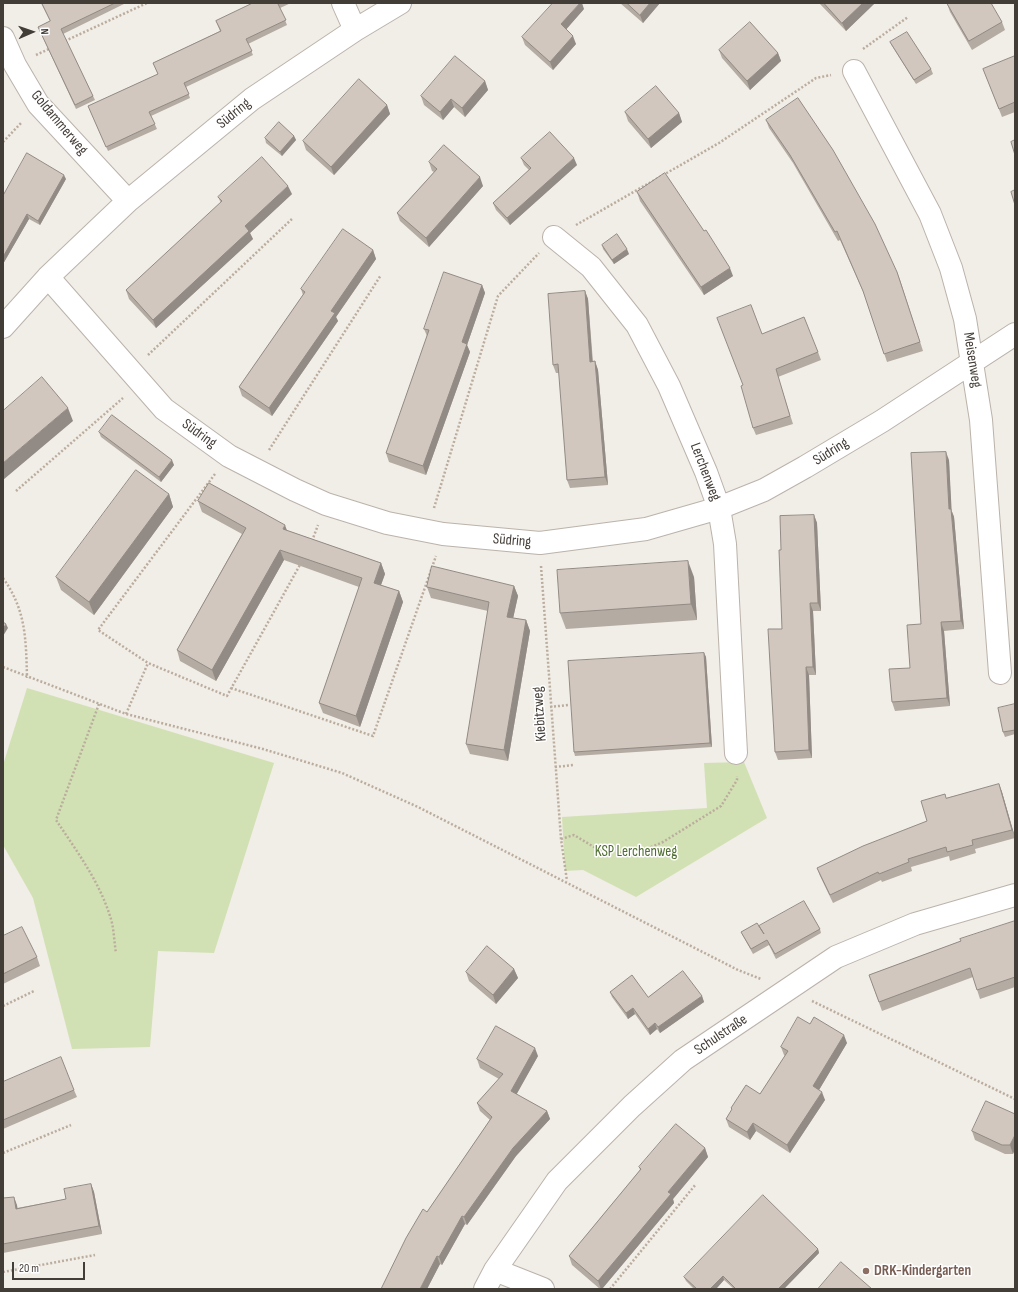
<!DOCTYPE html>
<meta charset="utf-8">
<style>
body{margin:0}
#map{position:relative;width:1018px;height:1292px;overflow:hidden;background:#f1ede7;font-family:"Sofia Sans Condensed",sans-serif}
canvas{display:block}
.frame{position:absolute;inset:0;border:4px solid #433d37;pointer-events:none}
.north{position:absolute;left:12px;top:12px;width:40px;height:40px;-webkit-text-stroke:3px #fff;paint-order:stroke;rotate:88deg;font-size:11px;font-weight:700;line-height:16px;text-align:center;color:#433d37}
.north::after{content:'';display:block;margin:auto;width:14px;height:18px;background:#433d37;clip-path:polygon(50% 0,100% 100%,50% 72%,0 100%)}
.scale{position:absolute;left:12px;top:1262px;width:73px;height:18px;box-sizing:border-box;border:2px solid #433d37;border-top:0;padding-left:5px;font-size:12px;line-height:14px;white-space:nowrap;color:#433d37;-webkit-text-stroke:3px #fff;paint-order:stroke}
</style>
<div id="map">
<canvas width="1018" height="1292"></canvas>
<div class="frame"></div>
<div class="north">N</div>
<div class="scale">20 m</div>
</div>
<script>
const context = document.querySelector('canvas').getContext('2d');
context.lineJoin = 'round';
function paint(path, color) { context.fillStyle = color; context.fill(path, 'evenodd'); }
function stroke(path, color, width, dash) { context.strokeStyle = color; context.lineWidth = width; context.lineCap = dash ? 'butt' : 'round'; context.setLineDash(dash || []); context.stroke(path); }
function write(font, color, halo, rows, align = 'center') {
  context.font = font + ' "Sofia Sans Condensed",sans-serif'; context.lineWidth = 3; context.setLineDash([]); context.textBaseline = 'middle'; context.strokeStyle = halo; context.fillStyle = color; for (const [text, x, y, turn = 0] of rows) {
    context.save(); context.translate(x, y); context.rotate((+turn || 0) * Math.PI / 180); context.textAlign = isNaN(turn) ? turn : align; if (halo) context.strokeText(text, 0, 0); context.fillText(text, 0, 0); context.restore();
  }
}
paint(new Path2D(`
 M27,688L274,763L214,953L158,951L150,1047L72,1049L33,898L3,845V765Z
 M744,762L767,818L636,897L583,870L565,871L562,817L707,808L704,763Z`), '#d2e1b4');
const street = new Path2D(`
 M343,3L355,30
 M3,38L15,65L38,104L128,201
 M854,71L930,214L951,268L965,319L981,420L1000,673
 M554,237L591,267L637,325L669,386L706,472L719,508L725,544L736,753
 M48,277L164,409L229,456L295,490L326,504L387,523L443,534L540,543L646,529L719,508L764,490L805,467L882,421L1015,334
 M3,327L48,277L128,201L252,99L355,30L400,3
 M495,1270L543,1289
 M485,1289L495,1270L557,1181L632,1106L683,1060L836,957L915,924L1015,895`);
stroke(street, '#bbb3ab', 24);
stroke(new Path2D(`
 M65,41L147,3
 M863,49L908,17
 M36,55L49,49
 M3,142L22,122
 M576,225L719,143L816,78L831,75
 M148,355L293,218
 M269,450L381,275
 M215,474L98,630L148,663L227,696L301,563
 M16,491L123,398
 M434,508L498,296L539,253
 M312,541L318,525
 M541,566L561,839L567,881
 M3,578C26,610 26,639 27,678
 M3,667L126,714L263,749L342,773L418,807L738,970L761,979
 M231,688L373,736L436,556
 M99,704L56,820C76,850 99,881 110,916C114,927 114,941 116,953
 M550,707L568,705
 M126,714L148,663
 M555,767L574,765
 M561,839L574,835L599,850L634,854L663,842L721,806L737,780V776
 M812,1001L1015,1099
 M3,1006L34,991
 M3,1153L71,1125
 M3,1272L95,1255
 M610,1289L696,1184`), '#bbad9e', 2.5, [2, 2]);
stroke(street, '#fff', 22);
paint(new Path2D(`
 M41,3H126L63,34L95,100L76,109L38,27L50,21Z
 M253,3H291L280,8L287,25L248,44L253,55L186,87L190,98L151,116L157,129L108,151L88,106L158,74L153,63L220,31L216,21Z
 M620,3H660L643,23Z
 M819,3H874V4L846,31Z
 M947,3L1002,22L1005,30L972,50L950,12Z
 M584,9L566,29L576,44L553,70L525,45L522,37Z
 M890,42L931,69L933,74L916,84L892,46Z
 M719,50L778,53L781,61L750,90L722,58Z
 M1015,56V112L1002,117L983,69Z
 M485,81L488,90L465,117L454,107L443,120L424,105L421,96Z
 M387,105L390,114L334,175L306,150L303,141Z
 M625,112L679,113L682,122L651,148L628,121Z
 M766,120L897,272L923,351L887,362L865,296L840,240L838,241L793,163L769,128Z
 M294,136L296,140L282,156L266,143L265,138Z
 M521,158L577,165L510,225L496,210L493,203L529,170L524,165Z
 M429,162L483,186L429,247L400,221L397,213L434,172L432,171Z
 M66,179L40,225L29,219L3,264V196Z
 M637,192L733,276L704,295L640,201Z
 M292,194L250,233L253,239L156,328L129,299L126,290L221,203L218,197Z
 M602,245L629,254L614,264L603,249Z
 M373,250L376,259L336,317L338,321L272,416L242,396L239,387L303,295L301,289Z
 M482,285L485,293L467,345L470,352L426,475L389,462L386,453L427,336L424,329Z
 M585,291L588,299L593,362L595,361L598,370L608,485L570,488L567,480L559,373H556L553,365Z
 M762,334L818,352L821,360L778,377L793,424L756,435L753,428L743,386Z
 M99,432L174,465L161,482L101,437Z
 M949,460L951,509L954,517L964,629L944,631L950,706L895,711L892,702L910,668L921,624Z
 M169,494L173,507L94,615L61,590L56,577Z
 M198,501L286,530L381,563L385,574L381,585L399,591L403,602L360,727L323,713L319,703L359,587L284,560L216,681L180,661L177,650L242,534L202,512Z
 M814,515L817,523L821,611H813L816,675H809L812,758L778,760L775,752L782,629L781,550Z
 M694,577L697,620L566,629L560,613Z
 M514,586L518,596L513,618L526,620L530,631L508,761L470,754L466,744L488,611L431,598L427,587Z
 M704,653L706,657L712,747L575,756L574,752Z
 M1015,704V734L1005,737L1003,732Z
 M999,784L1002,792L1015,838L975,849L976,853L950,861L949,856L911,867L912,871L882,882L881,880L833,903L820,876L817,868L927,821L947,798Z
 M1015,921V987L980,999L973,977L882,1011L869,975Z
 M760,928L820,929L821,933L776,959L769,945L753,954L743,936L741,932Z
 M3,936L37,957L40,966L3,984Z
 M514,969L518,978L496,1004L469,981L466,972Z
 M610,992L648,997L702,996L704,1002L660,1033L657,1029L650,1035L635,1014L628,1019L612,997Z
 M810,1024L847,1043L819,1090L825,1100L790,1153L756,1131L750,1140L729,1127L726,1119L732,1110L731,1108L760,1094L785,1056L784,1055L781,1047Z
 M538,1056L516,1094L547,1111L550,1119L516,1156L467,1225L465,1224L442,1265L440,1264L427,1289V1212L490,1120L480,1111L477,1103L499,1079L480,1068L477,1059Z
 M3,1082L74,1090L77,1097L3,1129Z
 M1015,1114L1013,1154H1005L975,1140L972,1131Z
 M705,1148L708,1157L673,1199L674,1203L602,1289H600L572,1265L569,1256L640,1170L639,1167Z
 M91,1184L94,1192L102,1234L3,1253V1198L17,1205V1208L66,1199Z
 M818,1249L819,1253L784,1289H734L724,1280L716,1289H694L686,1281L684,1277Z`), '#b4aba3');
paint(new Path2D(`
 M580,3H582L584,9L564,32L561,24Z
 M650,3H660L643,23L640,15Z
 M863,3H874V4L846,31L842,23Z
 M573,36L576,44L553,70L550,62Z
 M778,53L781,61L750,90L747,81Z
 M485,81L488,90L465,117L462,108Z
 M451,99L454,107L443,120L440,112Z
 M387,105L390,114L334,175L331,167Z
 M679,113L682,122L651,148L648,139Z
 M294,136L296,140L282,156L280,152Z
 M574,158L577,165L510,225L507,218Z
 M64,175L66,179L40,225L38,221Z
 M480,177L483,186L429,247L426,238Z
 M288,186L292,194L250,233L253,239L156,328L153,320L245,226Z
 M27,214L29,219L3,264V257Z
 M627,249L629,254L614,264L612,260Z
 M373,250L376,259L336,317L338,321L272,416L269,408L331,311Z
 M730,268L733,276L704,295L701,287Z
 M897,272L900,280L923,351L920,342Z
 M482,285L485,293L467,345L470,352L426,475L423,466L462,342Z
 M585,291L588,299L593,370L590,362Z
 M595,361L598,370L608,485L605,477Z
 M68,408L73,421L3,480V463Z
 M946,452L949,460L952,517L949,509Z
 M172,460L174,465L161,482L159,477Z
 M169,494L173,507L94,615L89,602Z
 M951,509L954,517L964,629L961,621Z
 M814,515L817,523L821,611L818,603Z
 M285,525L289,536L283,529Z
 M280,550L284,560L216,681L212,670Z
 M688,561L694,577L697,620L691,604Z
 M381,563L385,574L378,593L374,583Z
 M514,586L518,596L511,628L507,617Z
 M399,591L403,602L360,727L356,716Z
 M810,603L813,611L816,675L813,667Z
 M526,620L530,631L508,761L504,750Z
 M941,622L944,631L950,706L947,698Z
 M6,624L8,628L3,636V629Z
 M704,653L706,657L712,747L710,743Z
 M806,667L809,675L812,758L809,750Z
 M999,784L1002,792L1015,837L1012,830Z
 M514,969L518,978L496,1004L493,995Z
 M702,996L704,1002L660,1033L658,1027Z
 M633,1008L635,1014L628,1019L626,1013Z
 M655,1023L657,1029L650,1035L648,1029Z
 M844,1035L847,1043L816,1095L813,1086Z
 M535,1048L538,1056L514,1099L511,1091Z
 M822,1092L825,1100L790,1153L787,1145Z
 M547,1111L550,1119L516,1156L467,1225L464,1217L513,1148Z
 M753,1123L756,1131L750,1140L747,1132Z
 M1015,1135V1150L1013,1154L1010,1145Z
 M705,1148L708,1157L673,1199L674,1203L602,1289H601L598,1281L668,1192Z
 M91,1184L94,1192L102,1234L99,1226Z
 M14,1197L17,1205L19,1217L16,1209Z
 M462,1216L465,1224L442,1265L439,1257Z
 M818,1249L819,1253L784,1289H778Z
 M437,1256L440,1264L427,1289H420Z
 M723,1276L724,1280L716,1289H710Z`), '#928b85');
const building = new Path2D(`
 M42,3H115L61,29L93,96L75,105L38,27L50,21Z
 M253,3H280L278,4L286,20L246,39L252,51L184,83L189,94L149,112L155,124L106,147L88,106L158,74L153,63L221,31L216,21Z
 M553,3H580L561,24L573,36L550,62L522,37Z
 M627,3H650L640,15Z
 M824,3H863L842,23Z
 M947,3H991L1002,22L969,41Z
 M750,22L778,53L747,81L719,50Z
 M907,32L931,69L914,80L890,42Z
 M455,56L485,81L462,108L451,99L440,112L421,96Z
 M1015,56V102L999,109L983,69Z
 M359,79L387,105L331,167L303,141Z
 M656,86L679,113L648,139L625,112Z
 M798,98L833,150L875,224L897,272L920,342L884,354L863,291L837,231L835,232L790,155L766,120Z
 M279,122L294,136L280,152L265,138Z
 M550,132L574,158L507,218L493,203L531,168L521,158Z
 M1015,140V155L1011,142Z
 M444,145L480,177L426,238L397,213L437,169L429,162Z
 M27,153L64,175L38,221L27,214L3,257V196Z
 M262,157L288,186L245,226L249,231L153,320L126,290L222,201L218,197Z
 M665,173L704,231L706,230L730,268L701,287L637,192Z
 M1015,190V205L1011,192Z
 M343,229L373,250L331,311L335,313L269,408L239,387L305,292L301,289Z
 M617,234L627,249L612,260L602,245Z
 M444,272L482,285L462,342L467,344L423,466L386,453L429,330L424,329Z
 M585,291L590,362L595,361L605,477L567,480L558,364L553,365L548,294Z
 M751,305L762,334L804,317L818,352L776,369L790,416L753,428L741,386L743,385L717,318Z
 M42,377L68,408L3,463V411Z
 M112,415L172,460L159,477L99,432Z
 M946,452L949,509H951L961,621L941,622L947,698L892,702L889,669L910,668L907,625L921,624L911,453Z
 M136,470L169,494L89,602L56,577Z
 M209,483L285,525L283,529L381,563L374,583L399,591L356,716L319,703L362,578L280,550L212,670L177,650L246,528L198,501Z
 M814,515L818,603H810L813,667H806L809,750L775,752L768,629H782L779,550H781L780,516Z
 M688,561L691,604L560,613L557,570Z
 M432,566L514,586L507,617L526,620L504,750L466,744L489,602L427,587Z
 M3,622L6,624L3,629Z
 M704,653L710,743L574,752L568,661Z
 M1015,704V730L1003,732L998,708Z
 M999,784L1012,830L972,840L973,845L947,852L946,847L908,859L909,862L879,874L878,872L830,895L817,868L863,846L927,821L921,801L945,794L946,798Z
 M804,901L820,929L775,954L767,940L751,949L741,932L757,923L764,934L759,926Z
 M1015,921V977L977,990L970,968L879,1002L869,975L961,941L960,939Z
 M22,927L37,957L3,974V936Z
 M487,946L514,969L493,995L466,972Z
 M683,971L702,996L658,1027L655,1023L648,1029L633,1008L626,1013L610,992L632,975L648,997Z
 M798,1017L810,1024L814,1017L844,1035L813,1086L822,1092L787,1145L753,1123L747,1132L726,1119L732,1109L731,1108L746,1085L760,1094L788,1051L781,1047Z
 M496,1026L535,1048L511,1091L547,1111L513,1148L464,1217L462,1216L439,1257L437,1256L420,1289H381L406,1238L423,1209L427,1212L492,1117L477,1103L503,1074L477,1059Z
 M61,1057L74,1090L3,1120V1082Z
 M986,1101L1015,1114V1135L1010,1145H1002L972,1131Z
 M676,1124L705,1148L668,1192L671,1194L598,1281L569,1256L641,1169L639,1167Z
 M91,1184L99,1226L3,1244V1198L14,1197L16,1209L66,1199L64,1189Z
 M763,1195L818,1249L778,1289H736L723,1276L710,1289H697L684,1277Z
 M841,1262L872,1289H818Z`);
paint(building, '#d1c7be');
stroke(building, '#928b85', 1);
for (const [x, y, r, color] of [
 [866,1271,4,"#8d6e63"]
]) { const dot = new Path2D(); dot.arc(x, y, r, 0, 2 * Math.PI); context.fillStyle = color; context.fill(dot); stroke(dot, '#fff', 1.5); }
write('15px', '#433d37', '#fff', [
 ["Südring",234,114,-39],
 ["Goldammerweg",59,123,50],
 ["Meisenweg",972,360,81],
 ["Südring",199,434,36],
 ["Südring",831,452,-32],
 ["Lerchenweg",705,472,69],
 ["Südring",512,541,5],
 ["Kiebitzweg",540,714,-94],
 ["Schulstraße",721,1035,-34]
]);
write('15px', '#506e31', '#fff', [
 ["KSP Lerchenweg",636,852]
]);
write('bold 15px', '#785e54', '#fff', [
 ["DRK-Kindergarten",874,1271]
], 'left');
</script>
